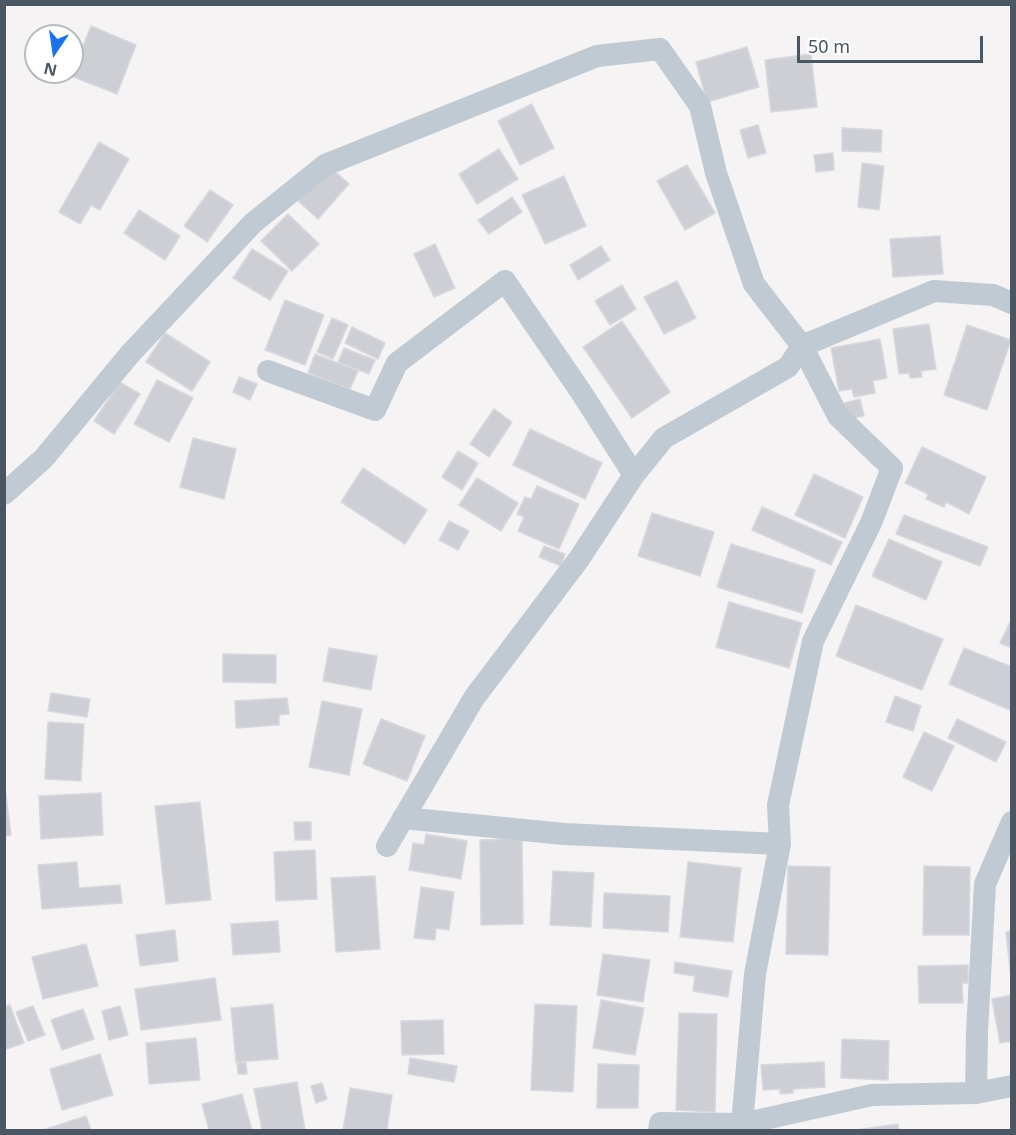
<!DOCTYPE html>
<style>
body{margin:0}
#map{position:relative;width:1016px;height:1135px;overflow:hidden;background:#f5f3f3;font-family:"Noto Sans",sans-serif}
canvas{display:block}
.frame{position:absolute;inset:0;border:6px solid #4a5661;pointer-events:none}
.north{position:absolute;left:24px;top:24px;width:60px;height:60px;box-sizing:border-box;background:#fff;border:2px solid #b7bbc0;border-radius:50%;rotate:193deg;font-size:16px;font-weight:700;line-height:24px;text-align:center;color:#4a5661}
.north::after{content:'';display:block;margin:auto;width:21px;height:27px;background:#1a73e8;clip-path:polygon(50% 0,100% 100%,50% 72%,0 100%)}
.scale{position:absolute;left:797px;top:36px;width:186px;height:27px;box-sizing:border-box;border:3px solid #4a5661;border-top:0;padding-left:8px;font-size:18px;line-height:21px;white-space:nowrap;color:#4a5661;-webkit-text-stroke:4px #fff;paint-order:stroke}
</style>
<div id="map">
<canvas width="1016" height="1135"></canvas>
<div class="frame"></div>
<div class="north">N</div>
<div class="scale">50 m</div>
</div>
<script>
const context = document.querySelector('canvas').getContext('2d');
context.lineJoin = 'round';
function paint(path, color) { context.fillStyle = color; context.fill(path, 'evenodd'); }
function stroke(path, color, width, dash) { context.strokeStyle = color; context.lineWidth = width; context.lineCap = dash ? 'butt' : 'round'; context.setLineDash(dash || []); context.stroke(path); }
const building = new Path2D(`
 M91,26L136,45L117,94L71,76Z
 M747,47L759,87L707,102L696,62Z
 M811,54L817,107L771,112L765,60Z
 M532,104L554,148L520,165L498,121Z
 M758,125L766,153L748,158L740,130Z
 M842,128L882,130L881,152L842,151Z
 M99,142L129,159L100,210L91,205L80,224L59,212Z
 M499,149L518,179L477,204L459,174Z
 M833,153L834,170L816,172L814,155Z
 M862,163L884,166L879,210L858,207Z
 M328,165L349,184L318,219L297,200Z
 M687,165L715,213L685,230L657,181Z
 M564,176L586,226L545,244L522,195Z
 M210,190L233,205L207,242L184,226Z
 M512,197L522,212L489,234L478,220Z
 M139,210L180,236L165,260L124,233Z
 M288,214L319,244L292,271L261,241Z
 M940,236L943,274L893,277L890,239Z
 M435,244L455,288L434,297L414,254Z
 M601,246L610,260L578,280L570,265Z
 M252,249L288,271L270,300L233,278Z
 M677,281L696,318L664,334L644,297Z
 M622,285L636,309L610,325L595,301Z
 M285,300L324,315L305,365L265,350Z
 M332,318L348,325L333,359L317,352Z
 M622,321L670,392L632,418L583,347Z
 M929,324L936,369L921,371L922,377L910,378L909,373L899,374L893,329Z
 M967,325L1011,340L987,410L944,395Z
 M352,327L385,343L378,359L345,343Z
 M165,333L210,362L192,391L146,362Z
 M880,339L887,378L873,381L875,393L854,397L852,389L839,391L831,348Z
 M344,348L375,360L369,374L338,362Z
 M315,354L358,371L350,389L308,373Z
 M239,377L257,384L250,400L233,392Z
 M157,380L193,398L169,442L134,424Z
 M120,382L140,394L114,434L94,421Z
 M860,399L864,416L848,419L844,403Z
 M494,409L512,422L489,457L470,444Z
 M530,429L602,463L585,499L513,465Z
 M193,438L236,449L224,499L180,487Z
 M922,447L986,477L969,514L946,502L944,507L926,499L928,494L905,483Z
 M458,451L478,463L462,490L442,477Z
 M363,468L427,510L405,544L341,502Z
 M814,474L863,497L845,538L795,515Z
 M477,478L518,503L501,531L459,505Z
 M537,486L579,504L559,549L518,531L524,517L517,514L525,497L531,499Z
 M762,507L842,542L831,565L752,530Z
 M652,513L714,532L700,576L638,556Z
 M904,515L988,547L980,566L896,534Z
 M449,521L469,531L458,550L439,540Z
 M889,539L942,562L926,600L872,576Z
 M731,544L815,570L802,613L717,587Z
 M544,546L565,554L561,566L539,557Z
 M729,602L802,623L789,668L716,647Z
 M856,605L943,639L922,690L836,656Z
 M1012,618V648L1000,643Z
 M329,648L377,656L371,690L323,681Z
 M964,648L1012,667V711L949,684Z
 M223,654L276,655V683L223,682Z
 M51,693L90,699L87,717L48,711Z
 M895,696L921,706L913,731L886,722Z
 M287,698L289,714L279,715V725L236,728L235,701Z
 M322,701L362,709L349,775L309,767Z
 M381,719L425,736L407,781L363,764Z
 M957,719L1006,742L996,762L948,738Z
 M48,722L84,724L81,781L45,779Z
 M924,732L954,746L932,791L903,777Z
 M4,779L11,835L4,836Z
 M101,793L103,835L41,839L39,796Z
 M200,802L211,900L166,904L155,806Z
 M294,822H311V840H295Z
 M426,834L467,841L461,879L409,870L413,843L424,845Z
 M522,839L523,924L481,925L480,840Z
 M315,850L317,899L276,901L274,852Z
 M77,862L79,888L120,885L122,903L42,909L38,865Z
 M688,862L741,868L733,942L680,937Z
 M788,866L830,867L828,955L786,954Z
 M924,866L970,867L969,935H923Z
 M553,871L594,873L591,927L550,925Z
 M375,876L380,949L336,952L331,878Z
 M421,887L454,892L449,930L436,928L435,940L414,938Z
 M604,893L670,896L668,932L603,928Z
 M278,921L280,952L233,955L231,924Z
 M175,930L178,961L140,966L136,935Z
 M1012,931V977H1011L1006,932Z
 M86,944L98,986L43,999L32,957Z
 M603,954L650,960L643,1002L597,995Z
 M675,962L732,971L728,997L693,991L695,976L674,973Z
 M968,965V983H962L963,1003H919L918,966Z
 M215,978L221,1020L141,1030L135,989Z
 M1012,995V1041L1000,1043L992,999Z
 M601,1000L644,1008L635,1055L593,1048Z
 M273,1004L278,1059L236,1062L231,1008Z
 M535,1004L577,1006L573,1092L531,1090Z
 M10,1005L24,1043L4,1050V1007Z
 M33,1006L45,1035L28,1041L16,1012Z
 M120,1006L128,1035L109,1040L102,1011Z
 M83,1009L94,1039L62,1050L51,1020Z
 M679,1013L717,1014L715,1112L676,1110Z
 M443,1020L444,1054L402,1055L401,1021Z
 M196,1038L200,1080L149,1084L146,1043Z
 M842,1039L889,1041L888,1080L841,1078Z
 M100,1054L113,1095L62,1110L50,1069Z
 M410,1058L457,1066L454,1082L408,1074Z
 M246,1062L247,1074H238L237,1063Z
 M824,1062L825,1087L793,1089V1093L780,1094V1089L763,1090L761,1065Z
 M598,1064L639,1065L638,1108H597Z
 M297,1082L305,1130H262L254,1089Z
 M322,1083L327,1099L316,1103L311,1086Z
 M350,1088L392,1095L387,1130H343Z
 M242,1094L252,1130H209L202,1104Z
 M86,1116L91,1130H43Z
 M898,1124L899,1130H856Z`);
paint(building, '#cdcfd5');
stroke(building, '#d7d9de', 1.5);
stroke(new Path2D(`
 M268,371L375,410L397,363L505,281L581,392L634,475
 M4,494L44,458L130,354L253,223L325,165L597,56L660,49L700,106L716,173L754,284L802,346L838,416L892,468L871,523L813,641L778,805L780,844
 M403,818L564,834L780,844L755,974L742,1124L872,1095L976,1093
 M1012,822L985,884L977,1032L976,1093L1012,1086
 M387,846L474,698L579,559L634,475L664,438L788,367L802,346L934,291L993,295L1012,303
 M659,1130L660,1123L742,1124L744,1130`), '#c1cad2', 22);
</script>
